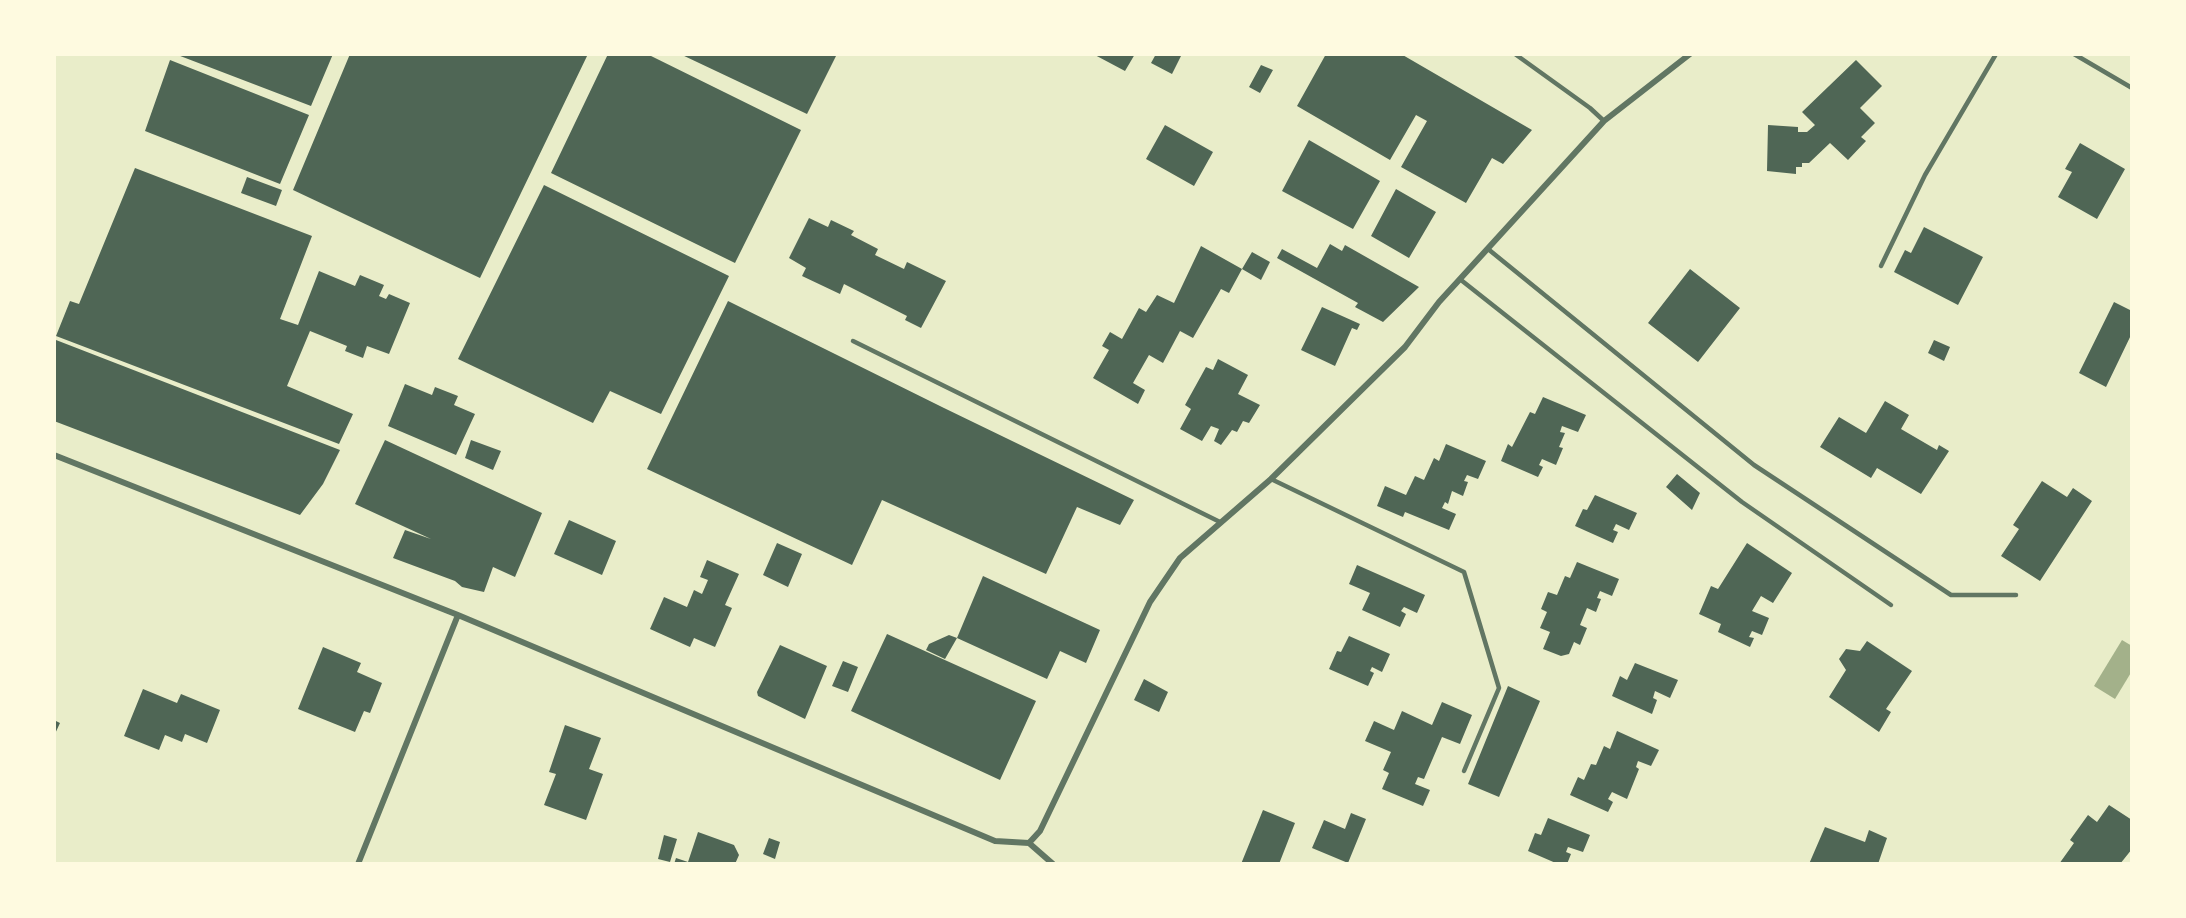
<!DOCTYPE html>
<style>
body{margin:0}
#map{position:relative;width:2186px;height:918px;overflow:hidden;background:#e9edc9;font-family:Quicksand,sans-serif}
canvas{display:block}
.frame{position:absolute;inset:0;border:56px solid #fefae0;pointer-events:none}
</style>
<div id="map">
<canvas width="2186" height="918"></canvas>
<div class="frame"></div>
</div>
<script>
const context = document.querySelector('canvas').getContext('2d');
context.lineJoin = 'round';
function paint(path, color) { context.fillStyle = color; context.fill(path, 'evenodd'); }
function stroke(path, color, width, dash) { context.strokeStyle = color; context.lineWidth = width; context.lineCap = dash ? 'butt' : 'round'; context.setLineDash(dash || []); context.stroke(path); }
paint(new Path2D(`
 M2122,640L2132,646V671L2115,699L2094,686Z`), '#a3b18a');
paint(new Path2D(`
 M175,54H333L311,106Z
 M350,54H588L480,278L293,190Z
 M608,54H647L801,130L735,263L551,173Z
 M680,54H837L807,114Z
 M1093,54H1135L1125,71Z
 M1156,54L1181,56L1172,74L1151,63Z
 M1326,54H1401L1532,130L1503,164L1492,158L1466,203L1401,167L1427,121L1416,115L1390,160L1297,106Z
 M170,60L309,115L280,184L145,131Z
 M1856,60L1882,86L1860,108L1875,123L1861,137L1866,141L1848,160L1830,143L1809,163H1802V167H1796V174L1767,171L1768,125L1798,127V132H1807L1815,125L1802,112Z
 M1261,65L1273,70L1260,93L1249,87Z
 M1165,125L1213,152L1194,186L1146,159Z
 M1309,140L1380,181L1353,229L1282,191Z
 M2080,143L2125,169L2097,219L2058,197L2072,172L2065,169Z
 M135,168L312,236L280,319L298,325L319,271L355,286L360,275L384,285L379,296L386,299L389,294L410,303L389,354L367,346L363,358L345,351L347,346L310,331L287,386L353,414L339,444L56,336L70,301L79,304Z
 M247,177L282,190L276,206L241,193Z
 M544,185L729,276L661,414L610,391L593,423L458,359Z
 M1396,189L1436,212L1409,258L1371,236Z
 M809,218L828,227L831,220L854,231L851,235L878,249L875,255L904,269L907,262L946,281L921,328L905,320L907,316L844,284L840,294L802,276L806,268L789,258Z
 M1924,227L1983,257L1958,305L1894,272L1905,250L1911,253Z
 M1330,244L1342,251L1345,245L1419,287L1383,322L1355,307L1358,303L1277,258L1282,249L1317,268Z
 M1201,246L1242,269L1229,293L1221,289L1193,338L1180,331L1163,363L1149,355L1133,383L1145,390L1138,404L1093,378L1109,350L1102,346L1110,332L1122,339L1139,308L1146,312L1157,295L1174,303Z
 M1252,252L1270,262L1261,280L1242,269Z
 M1690,269L1740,308L1698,362L1648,323Z
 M728,301L944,408L1134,500L1120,525L1077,507L1046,574L882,500L852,565L647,469Z
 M2114,302L2132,311V333L2106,387L2079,373Z
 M1322,307L1360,324L1357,330L1352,328L1335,366L1301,350Z
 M56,340L340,450L323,484L300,515L54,421Z
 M1934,340L1950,347L1944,361L1928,353Z
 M1218,359L1248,375L1238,394L1260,405L1249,423L1243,421L1237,432L1232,430L1221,445L1214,441L1219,429L1211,426L1202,441L1180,429L1191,409L1185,405L1206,367L1213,370Z
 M405,384L432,395L435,387L458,396L454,405L475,414L456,455L388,426Z
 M1543,397L1586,415L1578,432L1562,426L1560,432L1565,433L1559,447L1563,448L1556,465L1542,459L1539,465L1543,467L1538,477L1501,461L1508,444L1512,447L1530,412L1535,414Z
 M1885,401L1909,415L1901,429L1937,450L1939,445L1949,451L1921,494L1877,468L1871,478L1820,447L1839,417L1866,433Z
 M385,440L542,513L515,577L493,567L484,592L462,587L455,581L393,558L405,530L431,539L355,504Z
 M471,440L501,451L493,470L465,458Z
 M1446,444L1486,461L1478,479L1467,475L1464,481L1468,482L1463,496L1452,491L1448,504L1445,502L1442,508L1456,514L1449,530L1405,512L1403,517L1377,506L1385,486L1406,495L1415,476L1424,480L1434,458L1439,461Z
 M1677,474L1700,493L1692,510L1666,487Z
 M2042,481L2067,497L2073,488L2092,501L2040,581L2001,556L2019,529L2013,525Z
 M1595,495L1637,513L1629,530L1616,524L1613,530L1618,532L1613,543L1575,526L1583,509L1587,510Z
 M569,520L616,541L602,575L554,554Z
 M777,543L802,554L788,587L763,575Z
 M1747,543L1792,573L1773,603L1761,596L1752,611L1769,618L1762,635L1752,631L1749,637L1754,638L1750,647L1718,632L1721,624L1699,614L1711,586L1718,589Z
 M707,560L739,574L725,605L732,608L715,647L694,638L690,647L650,629L664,597L687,607L694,590L702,594L708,580L700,577Z
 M1577,562L1619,579L1612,596L1600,591L1597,598L1601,599L1596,612L1587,608L1580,625L1587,628L1580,645L1574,642L1569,654L1561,656L1543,649L1550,632L1540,628L1547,612L1541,609L1548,592L1557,595L1565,576L1570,578Z
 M1357,565L1425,595L1417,613L1404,607L1401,611L1406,614L1400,627L1362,610L1370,593L1349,584Z
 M983,576L1100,630L1086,663L1060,651L1047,679L957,638Z
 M887,634L1036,701L1000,780L851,711Z
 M949,635L957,638L945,659L926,650L929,644Z
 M1349,636L1390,654L1382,672L1372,667L1370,671L1374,673L1368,686L1329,669L1337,651L1341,652Z
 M1867,641L1912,671L1886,709L1891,712L1879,732L1829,697L1846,670L1839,659L1846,649L1860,651Z
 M780,645L827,666L805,719L758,696L757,692Z
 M323,647L361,663L357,672L382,683L370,713L364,711L355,732L298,709Z
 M843,661L858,667L848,692L832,686Z
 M1635,663L1678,680L1670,698L1655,691L1653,698L1657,700L1652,714L1612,696L1620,676L1627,680Z
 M1144,679L1168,692L1159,712L1134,700Z
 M1508,686L1540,701L1499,797L1468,784Z
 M143,689L177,703L181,694L220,710L207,743L185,734L182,742L165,735L159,750L124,736Z
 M1442,702L1472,715L1460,744L1442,737L1424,779L1418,777L1415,784L1430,790L1423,806L1382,789L1389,773L1383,770L1391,752L1365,741L1374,721L1394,730L1402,711L1432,725Z
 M54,720L60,723L54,736Z
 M565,725L601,738L589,769L603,774L586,820L544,805L556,774L549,772Z
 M1617,731L1659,750L1651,766L1638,761L1636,767L1639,769L1627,799L1612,792L1608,799L1613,802L1608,812L1570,795L1578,777L1584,780L1591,764L1596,765L1604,746L1610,749Z
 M2109,805L2132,820V849L2120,864H2059L2074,843L2070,840L2088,815L2097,822Z
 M1263,810L1295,823L1279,864H1241Z
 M1351,813L1366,819L1348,863L1312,848L1324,820L1345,829Z
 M1548,818L1590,835L1583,852L1568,847L1566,852L1571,854L1567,864H1558L1528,851L1535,833L1541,835Z
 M1825,827L1865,842L1869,830L1887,838L1878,864H1809Z
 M698,832L734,845L739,855L735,864H674L676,858L688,862Z
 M664,835L677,839L670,862L658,859Z
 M769,838L780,842L775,859L763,854Z`), '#4f6655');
stroke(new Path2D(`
 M1515,54L1590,108L1604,121
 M2074,54L2132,88
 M1488,249L1754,465L1951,595H2016
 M1881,266L1925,175L1996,54
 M1461,280L1742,502L1891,605
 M853,341L1220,522
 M1271,479L1464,572L1499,688L1464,771`), '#617663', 4.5);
stroke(new Path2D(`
 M54,455L458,615L995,841L1029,843L1053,864
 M1029,843L1040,831L1150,602L1180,558L1271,479L1405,347L1439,302L1604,121L1690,54
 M358,864L458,615`), '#617663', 6);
</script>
